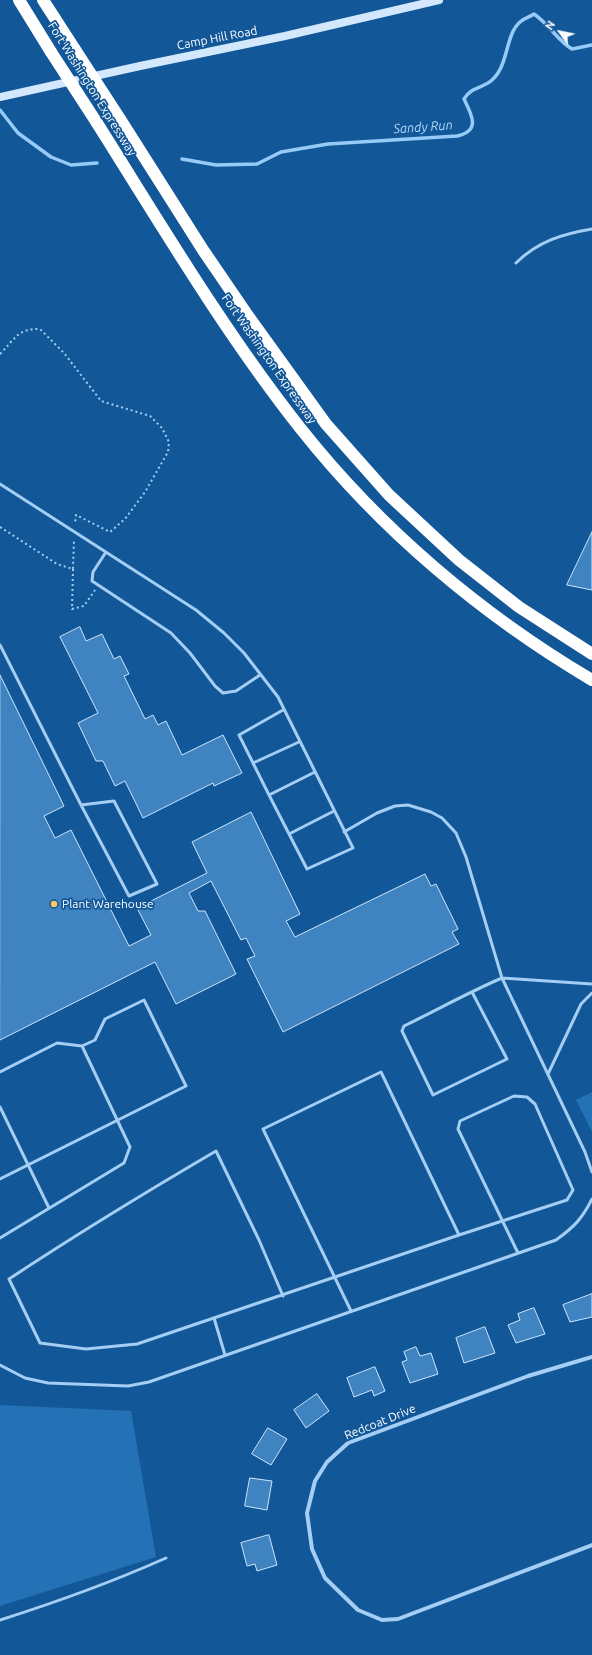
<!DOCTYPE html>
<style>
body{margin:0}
#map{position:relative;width:592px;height:1655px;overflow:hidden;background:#125798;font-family:Ubuntu,sans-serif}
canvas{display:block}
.north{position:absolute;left:540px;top:12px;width:40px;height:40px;-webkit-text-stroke:3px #125798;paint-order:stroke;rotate:303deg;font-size:11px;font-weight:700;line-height:16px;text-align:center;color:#fff}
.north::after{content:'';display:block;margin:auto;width:14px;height:18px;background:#fff;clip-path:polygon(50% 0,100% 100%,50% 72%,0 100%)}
</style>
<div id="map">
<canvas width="592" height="1655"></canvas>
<div class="north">N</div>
</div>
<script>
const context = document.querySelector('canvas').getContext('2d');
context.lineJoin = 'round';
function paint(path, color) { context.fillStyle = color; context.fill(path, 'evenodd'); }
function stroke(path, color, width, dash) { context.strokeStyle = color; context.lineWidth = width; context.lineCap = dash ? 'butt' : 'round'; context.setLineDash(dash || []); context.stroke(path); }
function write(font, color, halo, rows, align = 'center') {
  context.font = font + ' Ubuntu,sans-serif'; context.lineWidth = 3.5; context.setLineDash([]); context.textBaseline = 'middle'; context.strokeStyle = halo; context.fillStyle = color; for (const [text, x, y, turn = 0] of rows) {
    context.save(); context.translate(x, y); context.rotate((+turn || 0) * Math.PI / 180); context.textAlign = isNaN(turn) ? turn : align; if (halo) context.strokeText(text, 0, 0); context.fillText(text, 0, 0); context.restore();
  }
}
paint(new Path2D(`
 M592,1092V1132L576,1100Z
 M0,1405L131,1411L156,1557L0,1606Z`), '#2571b6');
stroke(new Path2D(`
 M0,110L18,133L51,157L71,165L97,163
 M182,159L216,165L257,164L281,152L328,144L457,136C481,131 472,115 464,99C472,86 482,89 492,80C509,65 505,35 520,22C524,18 530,17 534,14C549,24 557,40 572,49L592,45`), '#96caf7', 3.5);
const building = new Path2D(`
 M592,532V590L567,585Z
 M80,627L86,641L102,634L114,659L120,656L129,674L124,676L145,719L153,715L158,725L166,721L182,755L223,735L242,773L214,786L213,783L143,818L125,781L115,786L103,761H96L78,723L98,713L60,637Z
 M0,675L64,806L44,816L55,838L71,830L129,946L151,935L137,908L207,873L192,842L251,812L300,914L286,921L295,937L425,874L431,886L436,884L458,929L452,932L459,944L283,1032L247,959L255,956L246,938L241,940L211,881L189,893L198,911H205L236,974L176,1004L155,962L0,1040Z
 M592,1294V1317L570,1322L563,1305Z
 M534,1308L545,1334L516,1343L508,1325L520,1320L518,1314Z
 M485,1327L495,1353L464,1363L456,1338Z
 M416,1347L420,1356L431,1353L438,1374L410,1383L402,1362L407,1360L404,1352Z
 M375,1367L385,1391L374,1396L372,1390L354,1397L347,1378Z
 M317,1394L329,1411L306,1428L294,1410Z
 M268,1428L287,1439L271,1465L252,1454Z
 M250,1478L272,1481L267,1510L245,1506Z
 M269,1535L277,1565L257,1571L255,1564L247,1566L241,1543Z`);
paint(building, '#3f83c1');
stroke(building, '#cce6fd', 1);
stroke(new Path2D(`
 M0,354C14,340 18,328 40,329L64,353L101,401L150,416L162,428L169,442L168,452L145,492L125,519L110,532L76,515L75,523
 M0,527L57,564L73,569L74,539
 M73,569L72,609L84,606L95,590`), '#a4cef3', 2, [2, 3]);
stroke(new Path2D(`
 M516,263C538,241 563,234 592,229
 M0,484L196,610L224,633L244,653L278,697L353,848L307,869L269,795
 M106,552L93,572L92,581L171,633L190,653L215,686L223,693L236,691L260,675
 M0,645L81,805L129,896L157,884L114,801L81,805
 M283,710L239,735L269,795L315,772
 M253,763L299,742
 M344,832L377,813L395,806L408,805L431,812L442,818L456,833L466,857L502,978L585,1152L592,1172
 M289,834L334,811
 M472,992L507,1059L433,1095L402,1031L404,1026C437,1010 469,992 502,978L592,984
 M0,1072L57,1043L82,1046L95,1040L105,1019L144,1000L186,1086L0,1179
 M548,1074L581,1004L592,993
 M0,1107L49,1208
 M0,1238L124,1163L130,1147L82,1046
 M283,1296L259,1240L216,1151C146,1192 77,1234 9,1279L40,1343L86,1349L137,1344L459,1235L567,1200L573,1190L535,1104L527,1097L514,1096L460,1121L458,1129L518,1253
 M351,1311L263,1129L381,1072L459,1235
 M214,1318L225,1355
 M0,1365L25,1378L48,1383L128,1386L149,1382L556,1240C574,1227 582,1219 592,1199
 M0,1620C57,1602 112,1582 166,1558`), '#a4cef3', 3);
stroke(new Path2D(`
 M592,1357L528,1376L348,1443L327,1462L315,1481L307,1513L312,1549L325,1578L358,1610L382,1620L398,1619L592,1545`), '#a4cef3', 4);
stroke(new Path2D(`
 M0,97L140,66L285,36L439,0`), '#d3e8fd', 8);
stroke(new Path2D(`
 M19,0L51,52
 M43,0L74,48
 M120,119L203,250L246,313L326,424L389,495L459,560L519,607L592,654
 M97,123C162,226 225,333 301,429C381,530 482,615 592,680`), '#fff', 12);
stroke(new Path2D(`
 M74,48L120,119
 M51,52L97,123`), '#fff', 12);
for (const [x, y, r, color] of [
 [54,904,4,"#ffc766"]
]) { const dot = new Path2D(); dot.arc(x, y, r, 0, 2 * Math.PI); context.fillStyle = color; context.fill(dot); stroke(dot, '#125798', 1.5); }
write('12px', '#fff', '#125798', [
 ["Camp Hill Road",217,38,-11],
 ["Fort Washington Expressway",92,89,58],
 ["Fort Washington Expressway",269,359,55],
 ["Redcoat Drive",380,1422,-22]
]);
write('12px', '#fff', '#125798', [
 ["Plant Warehouse",62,904]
], 'left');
write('italic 13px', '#b0d8fa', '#125798', [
 ["Sandy Run",423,127,-4]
]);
</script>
